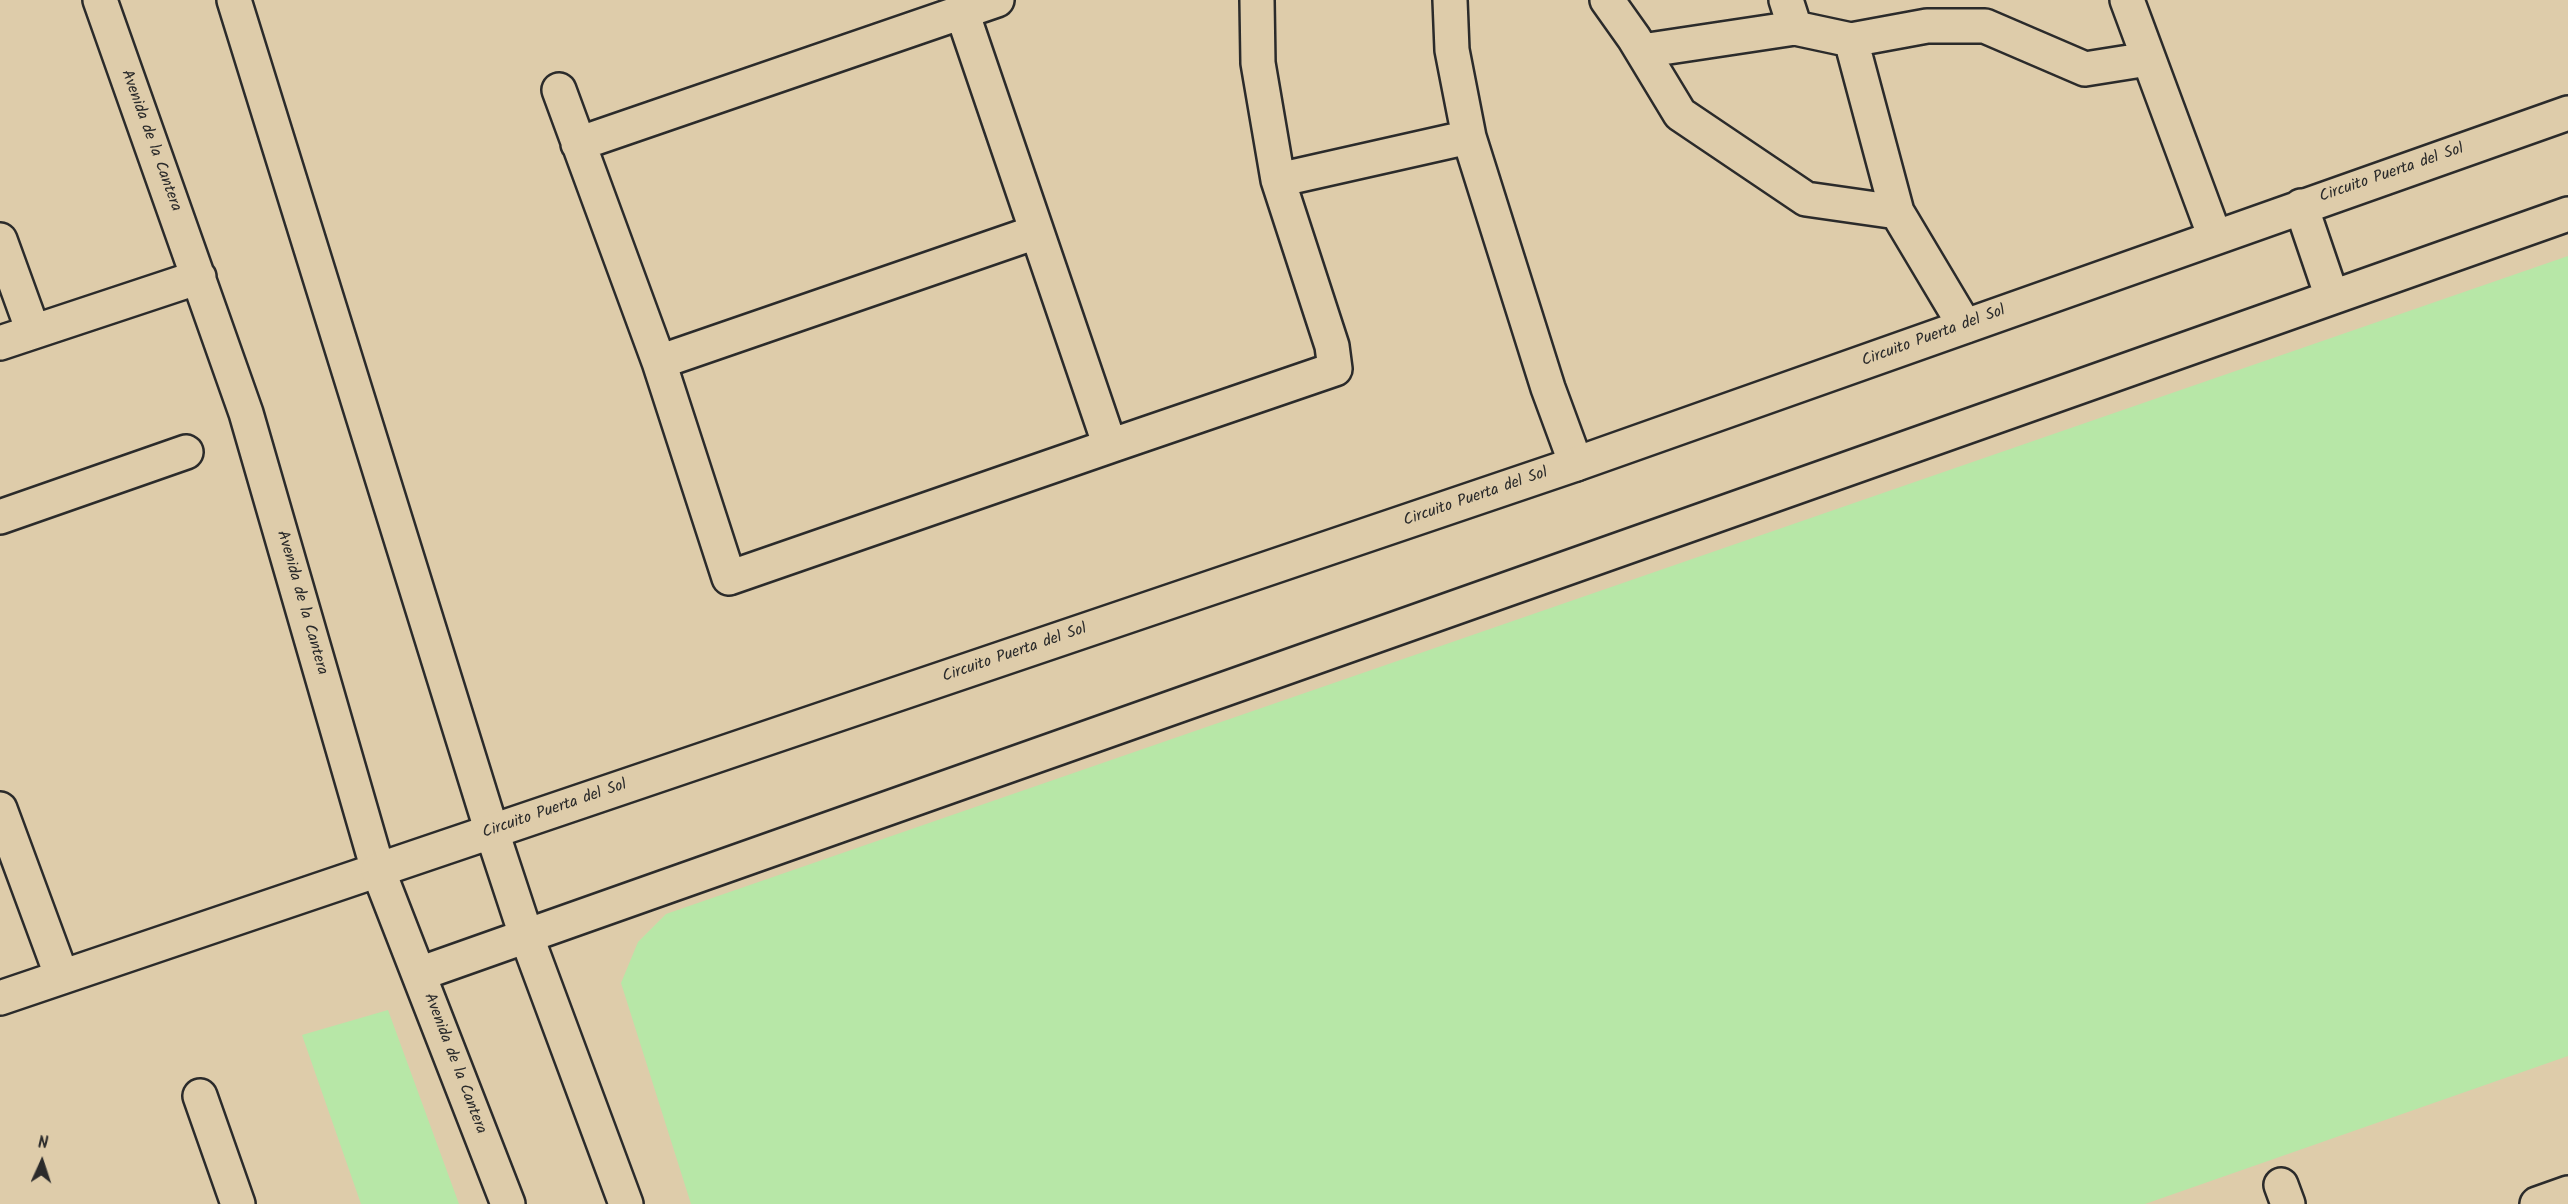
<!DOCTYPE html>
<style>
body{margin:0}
#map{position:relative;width:2568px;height:1204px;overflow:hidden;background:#deccaa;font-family:Kalam,sans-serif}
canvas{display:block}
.north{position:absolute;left:12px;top:1132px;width:60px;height:60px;-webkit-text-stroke:4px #deccaa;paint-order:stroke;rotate:3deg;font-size:16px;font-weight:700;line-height:24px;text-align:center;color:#2b2b2b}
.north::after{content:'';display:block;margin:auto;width:21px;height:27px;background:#2b2b2b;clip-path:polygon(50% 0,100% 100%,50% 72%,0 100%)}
</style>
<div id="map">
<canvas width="2568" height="1204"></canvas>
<div class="north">N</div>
</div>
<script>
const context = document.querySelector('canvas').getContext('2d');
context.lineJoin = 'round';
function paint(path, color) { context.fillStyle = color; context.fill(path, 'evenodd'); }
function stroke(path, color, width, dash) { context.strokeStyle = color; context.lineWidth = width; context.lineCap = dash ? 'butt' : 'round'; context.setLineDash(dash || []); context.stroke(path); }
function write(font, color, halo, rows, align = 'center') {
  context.font = font + ' Kalam,sans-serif'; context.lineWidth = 5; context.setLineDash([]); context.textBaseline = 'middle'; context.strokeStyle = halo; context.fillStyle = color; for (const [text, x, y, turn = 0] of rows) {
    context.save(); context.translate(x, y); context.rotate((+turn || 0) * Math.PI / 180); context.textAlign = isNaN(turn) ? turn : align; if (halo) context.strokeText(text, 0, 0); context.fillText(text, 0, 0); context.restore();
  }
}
paint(new Path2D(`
 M2568,256V1056L2145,1204H691L621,983L638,942L666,914Z
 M388,1010L459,1204H361L302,1035Z`), '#b7e7a7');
const minor = new Path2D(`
 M234,0L492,832
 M997,0L962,12L1110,446L1335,369L1332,346L1278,180L1258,63L1257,0
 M1450,0L1452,50L1469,137L1548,388L1576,464
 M1607,0L1634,38L1680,114L1806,199L1897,212
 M1786,0L1795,28L1851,40L1897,212L1965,326
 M2127,0L2215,237
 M1851,40L1927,26H1985L2085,69L2148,59
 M1642,51L1795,28
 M559,90L659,362L729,578L1110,446
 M578,144L962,12
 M1278,180L1469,137
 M0,240L33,331
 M0,343L199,277
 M659,362L1036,232
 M0,517L186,452
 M0,809L62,977
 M0,998L378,870L246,413L100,0
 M200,1096L238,1204
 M2281,1185L2288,1204
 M2537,1204L2568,1193`);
const tertiary = new Path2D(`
 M2301,206L2332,297
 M492,832L526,935L626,1204
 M419,974L2568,214
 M508,1204L378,870L1576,464L2568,113`);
stroke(minor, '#2b2b2b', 38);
stroke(tertiary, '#2b2b2b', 38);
stroke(minor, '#deccaa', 33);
stroke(tertiary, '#deccaa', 33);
write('16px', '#2b2b2b', '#deccaa', [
 ["Avenida de la Cantera",150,141,70],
 ["Circuito Puerta del Sol",2392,174,-19],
 ["Circuito Puerta del Sol",1934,337,-20],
 ["Circuito Puerta del Sol",1476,498,-19],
 ["Avenida de la Cantera",301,603,74],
 ["Circuito Puerta del Sol",1015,654,-19],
 ["Circuito Puerta del Sol",555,810,-19],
 ["Avenida de la Cantera",454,1064,69]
]);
</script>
